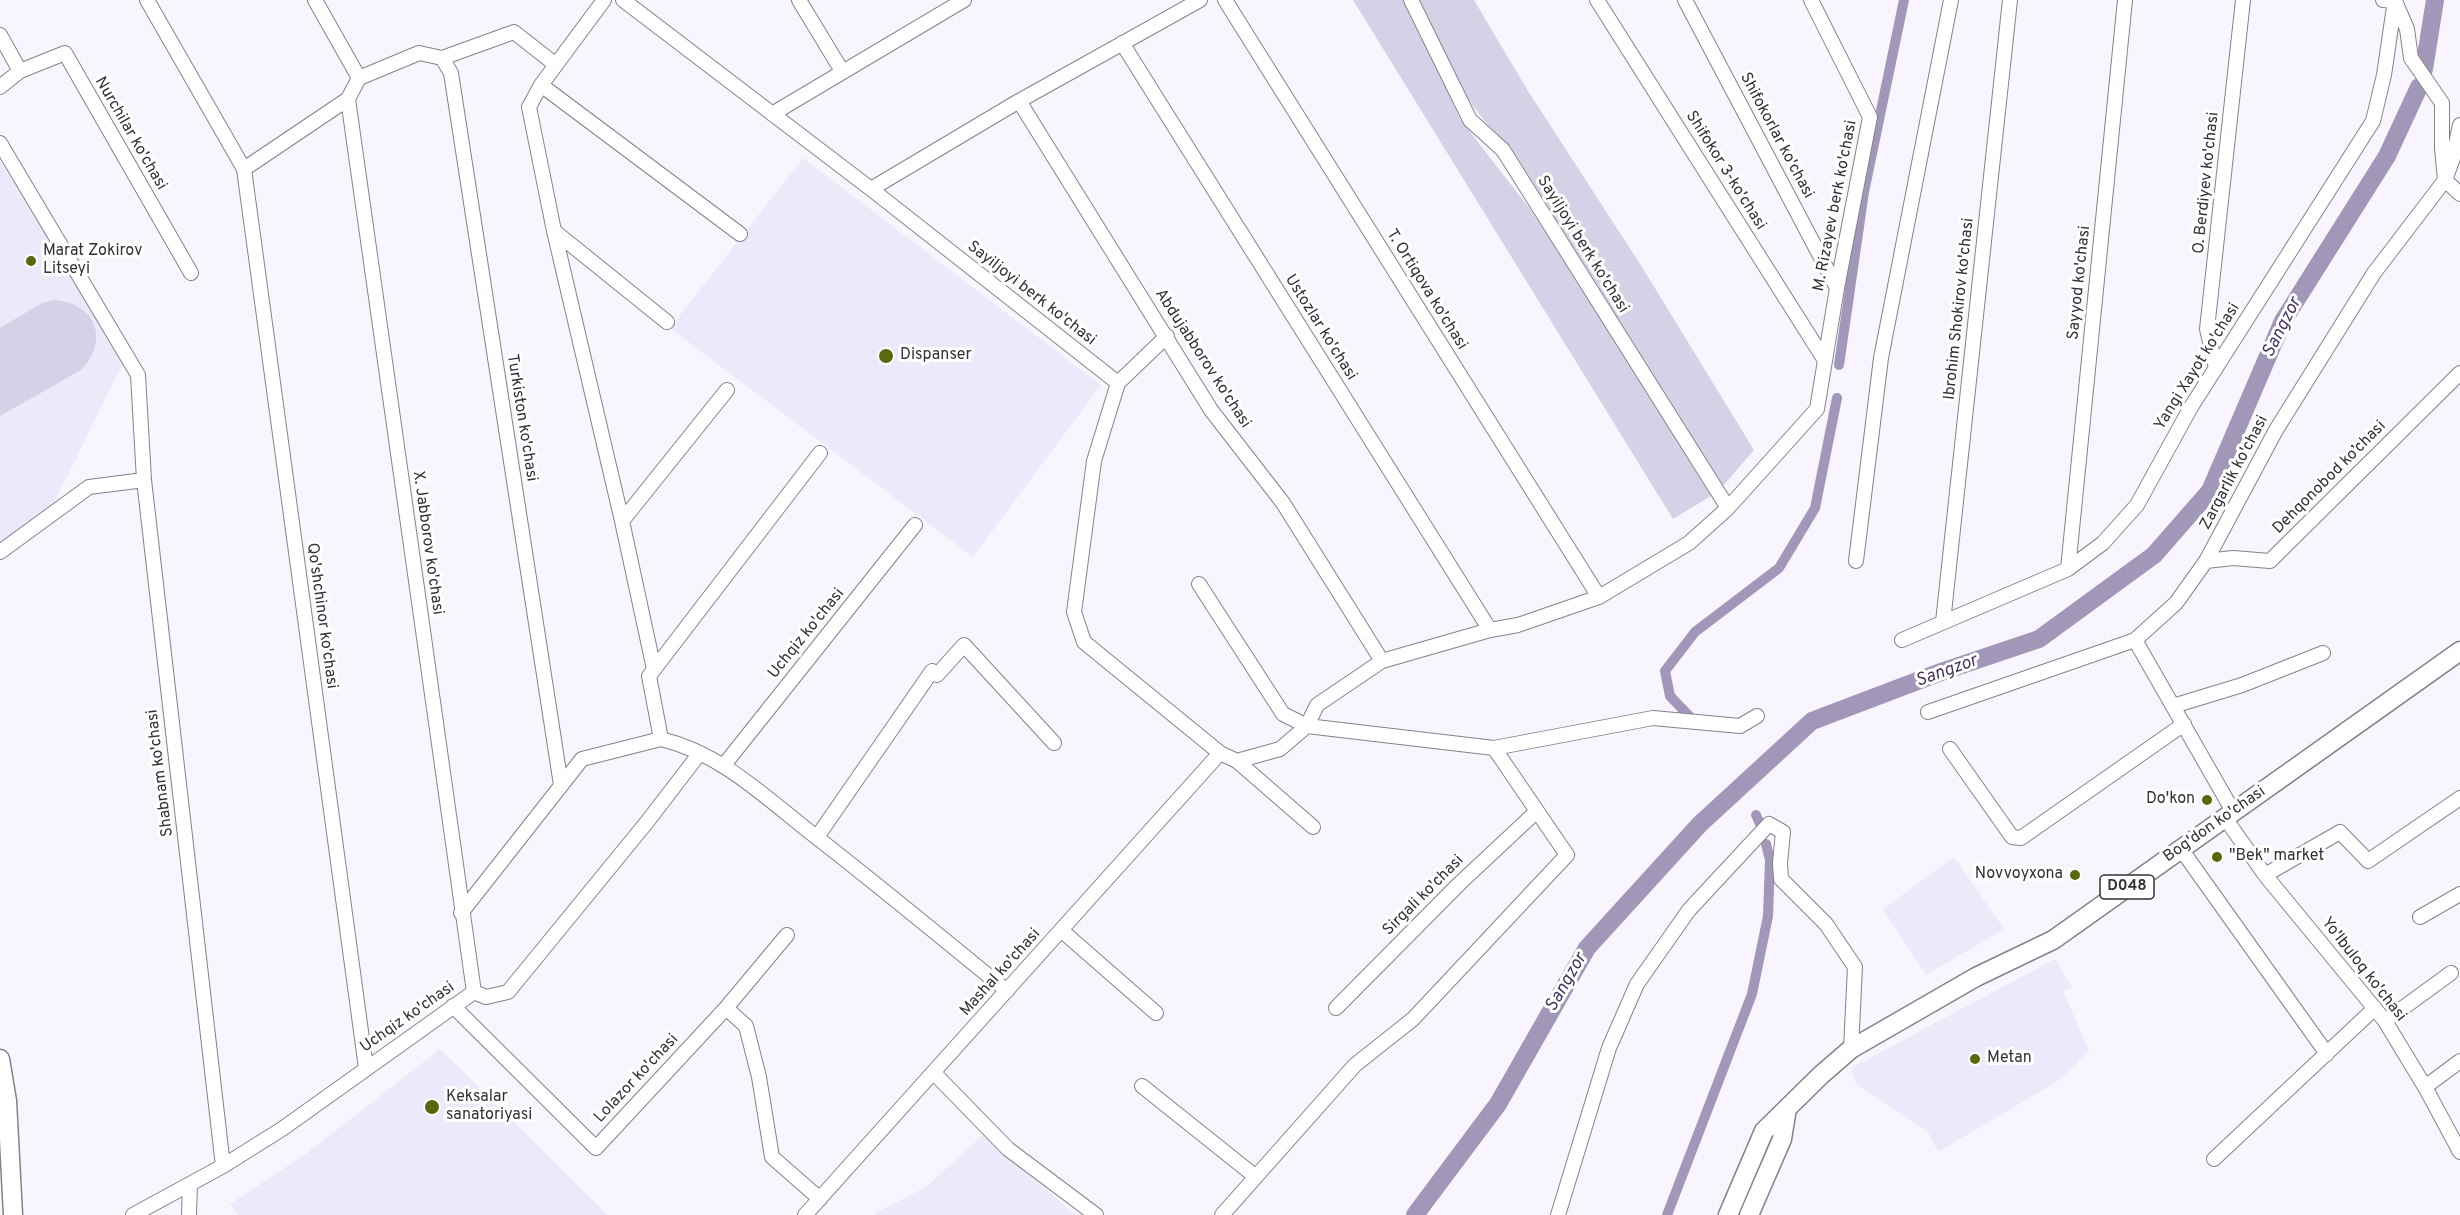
<!DOCTYPE html>
<meta charset="utf-8">
<style>
body{margin:0}
canvas{display:block;background:#f8f5ff}
</style>
<canvas width="2460" height="1215"></canvas>
<script>
const context = document.querySelector('canvas').getContext('2d');
context.lineJoin = 'round';
function paint(path, color) { context.fillStyle = color; context.fill(path, 'evenodd'); }
function stroke(path, color, width, dash) { context.strokeStyle = color; context.lineWidth = width; context.lineCap = dash ? 'butt' : 'round'; context.setLineDash(dash || []); context.stroke(path); }
function write(font, color, halo, rows, align = 'center') {
  context.font = font + ' Overpass,sans-serif'; context.lineWidth = 6; context.setLineDash([]); context.textBaseline = 'middle'; context.strokeStyle = halo; context.fillStyle = color; for (const [text, x, y, turn = 0] of rows) {
    context.save(); context.translate(x, y); context.rotate((+turn || 0) * Math.PI / 180); context.textAlign = isNaN(turn) ? turn : align; if (halo) context.strokeText(text, 0, 0); context.fillText(text, 0, 0); context.restore();
  }
}
paint(new Path2D(`
 M803,158L1101,385L973,557L670,328Z
 M0,161L124,361L53,505L0,544Z
 M1954,857L2004,929L1926,975L1883,909Z
 M2055,959L2072,987L2063,991L2089,1050L2061,1079L1938,1152L1928,1132L1856,1084L1851,1068Z
 M440,1049L608,1215H238L230,1204L307,1153Z
 M983,1135L1075,1215H875L879,1211L926,1187Z`), '#ede9fa');
paint(new Path2D(`
 M1353,0H1405L1460,119L1530,209L1618,342L1711,496L1673,519Z
 M1417,0H1474L1528,91L1642,267L1754,450L1723,486L1510,146C1463,108 1444,53 1417,0Z
 M54,300C96,303 110,340 81,370L0,416V328L42,303Z`), '#d7d1e7');
stroke(new Path2D(`
 M1839,365L1864,192L1904,0
 M1690,717L1670,696L1665,671L1695,632L1779,568L1815,508L1837,398
 M1756,815L1761,826
 M1667,1215L1752,994L1768,916L1770,860L1766,844`), '#a198b9', 10);
stroke(new Path2D(`
 M2424,69L2435,0
 M1415,1215L1498,1104L1587,948L1700,824L1812,721L1941,672L2039,639L2154,555L2210,491L2283,321L2387,156L2419,87`), '#a198b9', 18);
const minor = new Path2D(`
 M147,0L244,169L366,1068
 M315,0L359,78
 M604,0L541,85L529,107L554,231L667,322
 M623,0L871,189L1118,383
 M799,0L842,71
 M1225,0L1599,597
 M1411,0L1470,120L1503,150L1728,508
 M1597,0L1824,359
 M1685,0L1837,288
 M2383,0L2395,1L2407,29L2411,58L2442,103V148L2445,180L2460,194
 M0,35L20,71L0,87
 M1122,43L1490,630
 M442,58L451,73L561,785
 M20,71L65,53L191,273
 M541,85L740,234
 M348,99L474,992
 M1019,101L1211,410L1283,503L1382,661
 M772,114L964,0
 M0,143L138,375L144,480L223,1166
 M244,169L348,99L359,78L419,53L442,58L514,32L556,65
 M871,189L1019,101L1200,0
 M554,231L622,521
 M1167,336L1118,383L1094,461L1074,612L1084,642L1220,753L1237,761L1280,749L1307,726L1317,705L1382,661L1490,630L1518,625L1599,597L1689,543L1728,508L1817,409L1837,288L1870,117L1811,0
 M2216,368L2207,329L2243,0
 M0,552L89,487L144,480
 M1856,561L1881,358L1951,0
 M2206,561L2233,558L2270,561L2460,373
 M2068,569L2125,0
 M1199,584L1283,714L1307,726L1494,748L1653,718L1740,726L1757,716
 M1943,622L2010,0
 M1902,640L2068,569L2103,543L2137,505L2191,407L2373,121L2384,75L2395,0
 M2135,640L2234,813
 M654,669L622,521L727,390
 M2173,706L2242,685L2323,653
 M1928,712L2135,640L2176,603L2206,561L2276,430L2374,273L2445,180L2453,158L2460,125
 M661,739C720,753 764,796 811,833C877,884 942,938 1007,991
 M1950,749L2012,837L2021,838L2184,724
 M1237,761L1313,827
 M724,765L915,525
 M2225,818L2265,875L2385,1021L2425,1087L2460,1152
 M817,837L932,671L937,675L964,645L1054,743
 M2181,849L2327,1054
 M2265,875L2340,832L2368,861L2460,798
 M461,913L582,759L661,739L649,676L820,453
 M2420,917L2460,894
 M1061,930L1156,1013
 M453,1006L596,1148L726,1008L787,935
 M726,1008L746,1026L759,1077L772,1157L820,1199
 M1336,1008L1459,884L1537,811
 M2385,1021L2451,973
 M934,1073L1008,1149L1096,1215
 M1142,1086L1256,1177
 M2425,1087L2460,1061
 M2214,1159L2375,1008
 M133,1215L223,1166L282,1129L474,992L486,997L508,992L647,822L700,753
 M189,1215L190,1184
 M805,1215L1220,753
 M1222,1215L1355,1065L1413,1019L1567,855L1494,748
 M1558,1215L1609,1048L1637,984L1689,910L1769,824L1783,832L1780,863L1781,879L1826,924L1855,967L1851,1049`);
const major = new Path2D(`
 M0,1059L7,1101L13,1215
 M1728,1215L1764,1131L1821,1075L1851,1049L1976,977L2053,940L2460,651
 M1749,1215L1782,1139L1787,1108`);
stroke(minor, '#85828b', 16);
stroke(major, '#85828b', 21);
stroke(minor, '#fff', 14);
stroke(major, '#fff', 18);
for (const [x, y, r, color] of [
 [31,261,6,"#5a670c"],
 [886,356,8,"#5a670c"],
 [2207,800,6,"#5a670c"],
 [2217,857,6,"#5a670c"],
 [2075,875,6,"#5a670c"],
 [1975,1059,6,"#5a670c"],
 [432,1107,8,"#5a670c"]
]) { const dot = new Path2D(); dot.arc(x, y, r, 0, 2 * Math.PI); context.fillStyle = color; context.fill(dot); stroke(dot, '#fff', 2); }
for (const [x, y, w] of [
 [2127,887,54]
]) { const box = new Path2D(); box.roundRect(x - w / 2, y - 12, w, 24, 4.5); context.fillStyle = '#fff'; context.fill(box); stroke(box, '#323135', 1.5); }
write('bold 15px', '#323135', null, [
 ["D048",2127,887]
]);
write('16px', '#323135', '#fff', [
 ["Nurchilar ko'chasi",130,134,60],
 ["Shifokorlar ko'chasi",1776,136,62],
 ["Shifokor 3-ko'chasi",1725,171,58],
 ["O. Berdiyev ko'chasi",2207,183,-84],
 ["M. Rizayev berk ko'chasi",1836,206,-79],
 ["Sayiljoyi berk ko'chasi",1582,245,58],
 ["Sayyod ko'chasi",2080,283,-84],
 ["T. Ortiqova ko'chasi",1426,290,58],
 ["Sayiljoyi berk ko'chasi",1031,294,38],
 ["Ibrohim Shokirov ko'chasi",1960,309,-84],
 ["Ustozlar ko'chasi",1320,328,58],
 ["Abdujabborov ko'chasi",1202,359,57],
 ["Yangi Xayot ko'chasi",2198,367,-58],
 ["Turkiston ko'chasi",521,418,81],
 ["Zargarlik ko'chasi",2235,473,-62],
 ["Dehqonobod ko’chasi",2330,478,-45],
 ["X. Jabborov ko'chasi",427,543,82],
 ["Qo'shchinor ko'chasi",321,616,82],
 ["Uchqiz ko'chasi",807,634,-51],
 ["Shabnam ko'chasi",161,773,-97],
 ["Bog'don ko'chasi",2215,825,-35],
 ["Sirgali ko'chasi",1424,896,-45],
 ["Yo'lbuloq ko'chasi",2363,970,52],
 ["Mashal ko'chasi",1001,973,-48],
 ["Uchqiz ko'chasi",408,1018,-35],
 ["Lolazor ko'chasi",637,1079,-47]
]);
write('16px', '#323135', '#fff', [
 ["Marat Zokirov",43,252],
 ["Litseyi",43,270],
 ["Dispanser",900,356],
 ["Do'kon",2195,800,"right"],
 ["\"Bek\" market",2229,857],
 ["Novvoyxona",2063,875,"right"],
 ["Metan",1987,1059],
 ["Keksalar",446,1098],
 ["sanatoriyasi",446,1116]
], 'left');
write('italic 18px', '#433462', '#fff', [
 ["Sangzor",2283,328,-63],
 ["Sangzor",1947,672,-20],
 ["Sangzor",1567,983,-60]
]);
</script>
